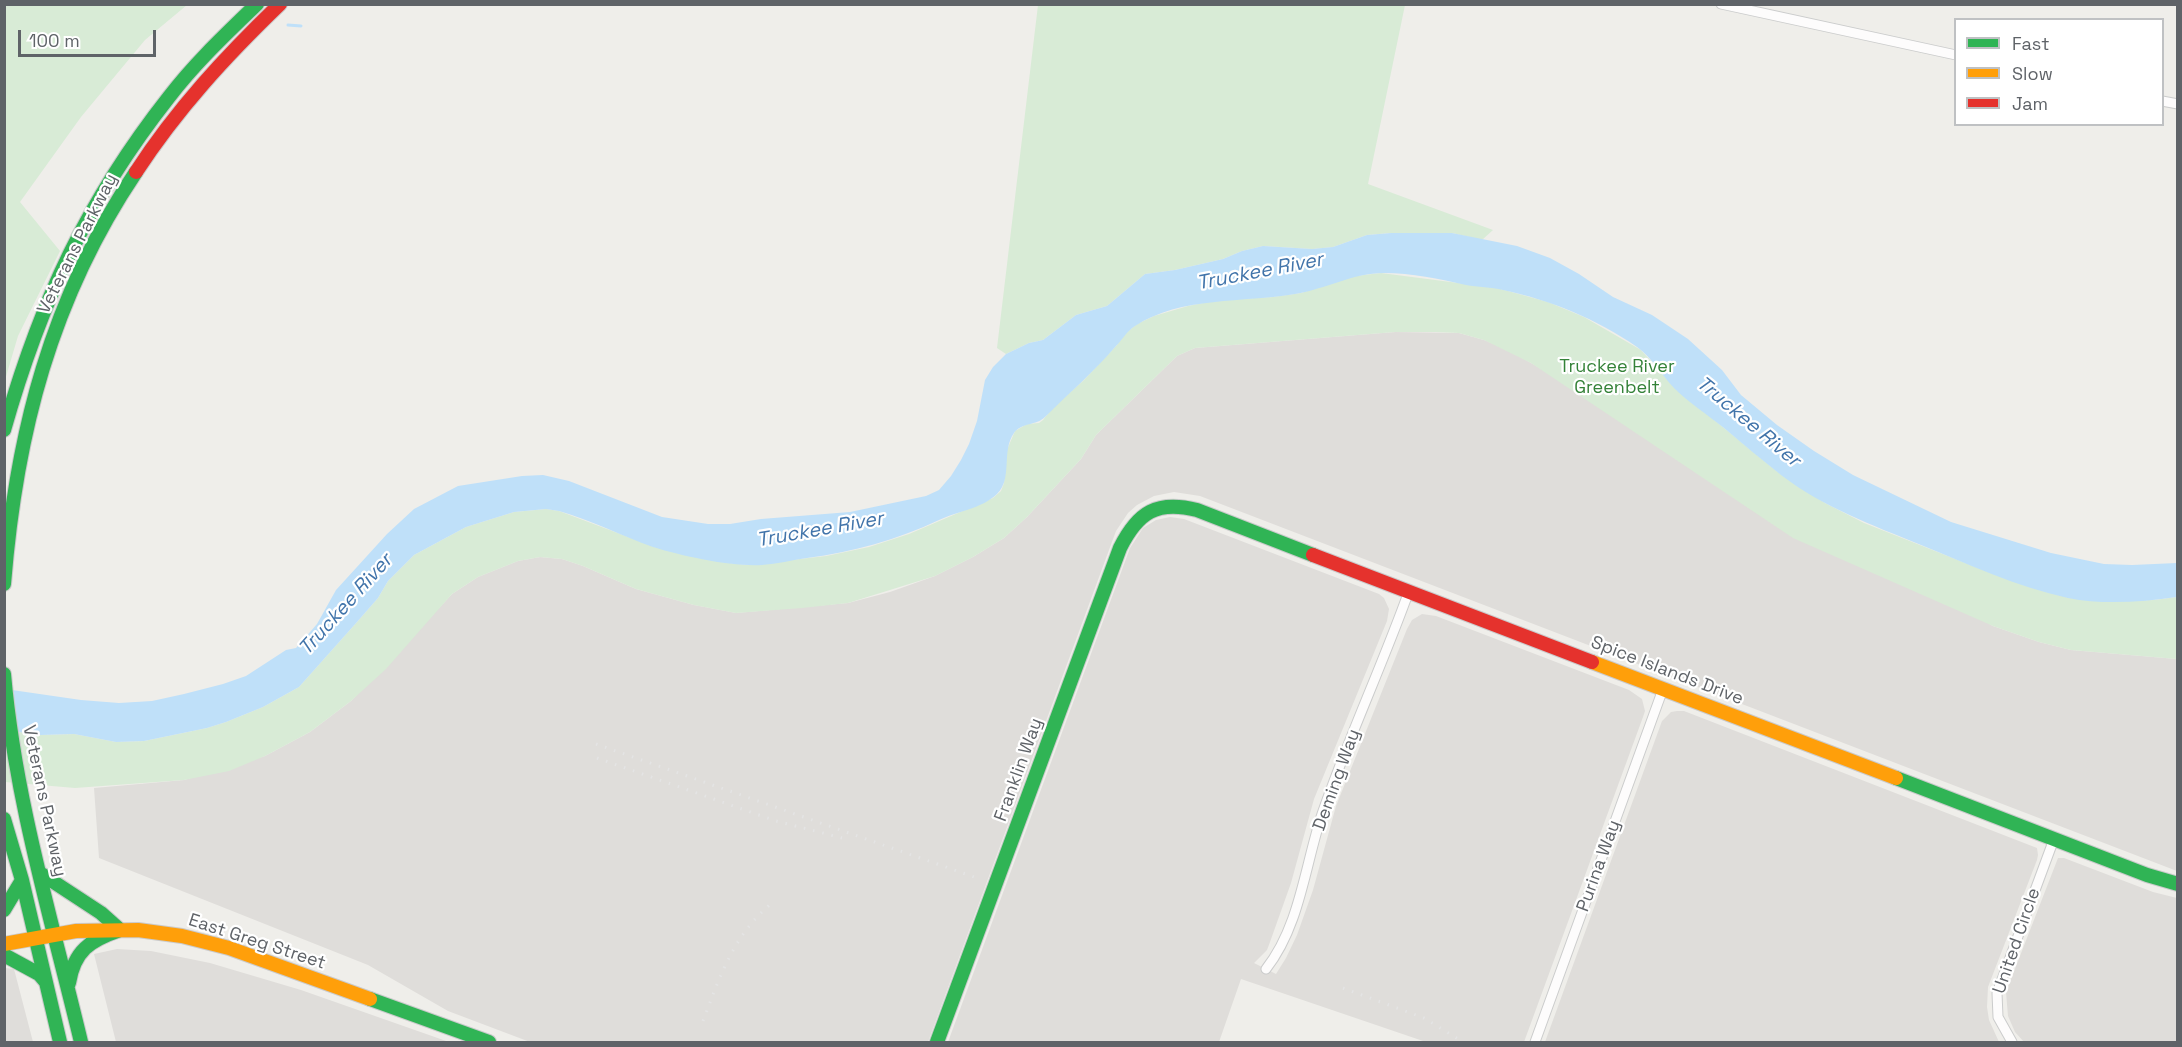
<!DOCTYPE html>
<style>
body{margin:0}
#map{position:relative;width:2182px;height:1047px;overflow:hidden;background:#efeeea;font-family:"Space Grotesk",sans-serif}
canvas{display:block}
.frame{position:absolute;inset:0;border:6px solid #5f6368;pointer-events:none}
.legend{position:absolute;left:1954px;top:18px;width:210px;height:108px;box-sizing:border-box;background:#fff;border:2px solid #bfc1c3;margin:0;padding:8px 10px;list-style:none;font-size:18px;color:#5f6368}
.legend li{display:flex;align-items:center;gap:12px;height:30px}
.legend b{width:30px;border:2px solid #bfc1c3}
.scale{position:absolute;left:18px;top:30px;width:138px;height:27px;box-sizing:border-box;border:3px solid #5f6368;border-top:0;padding-left:8px;font-size:18px;line-height:21px;white-space:nowrap;color:#5f6368;-webkit-text-stroke:4px #fff;paint-order:stroke}
</style>
<div id="map">
<canvas width="2182" height="1047"></canvas>
<div class="frame"></div>
<ul class="legend">
<li><b style="height:8px;background:#30b455"></b>Fast</li>
<li><b style="height:8px;background:#ff9f0a"></b>Slow</li>
<li><b style="height:8px;background:#e5322d"></b>Jam</li>
</ul>
<div class="scale">100 m</div>
</div>
<script>
const context = document.querySelector('canvas').getContext('2d');
context.lineJoin = 'round';
function paint(path, color) { context.fillStyle = color; context.fill(path, 'evenodd'); }
function stroke(path, color, width, dash) { context.strokeStyle = color; context.lineWidth = width; context.lineCap = dash ? 'butt' : 'round'; context.setLineDash(dash || []); context.stroke(path); }
function write(font, color, halo, rows, align = 'center') {
  context.font = font + ' "Space Grotesk",sans-serif'; context.lineWidth = 4.5; context.setLineDash([]); context.textBaseline = 'middle'; context.strokeStyle = halo; context.fillStyle = color; for (const [text, x, y, turn = 0] of rows) {
    context.save(); context.translate(x, y); context.rotate((+turn || 0) * Math.PI / 180); context.textAlign = isNaN(turn) ? turn : align; if (halo) context.strokeText(text, 0, 0); context.fillText(text, 0, 0); context.restore();
  }
}
paint(new Path2D(`
 M1395,332L1459,333L1484,340L1510,351L1993,626L2039,642L2071,650L2177,659V871L1200,496L1174,492L1154,496L1137,505L1128,513L1116,531L928,1042H530L448,1011L368,965L99,858L94,788L184,780L265,756L310,732L351,701L452,594L478,577L518,561L540,557L562,559L583,566L636,589L694,605L736,613L848,603L890,592L935,576L973,557L1004,538L1027,517L1081,459L1096,435L1177,356L1195,348Z
 M1170,517L1184,519L1379,594L1384,598L1389,609L1387,621L1314,799L1291,883L1270,942L1267,950L1254,963L1276,974L1286,958L1297,935L1313,890L1336,806L1407,629L1412,620L1422,614L1436,616L1629,690L1642,699L1645,711L1643,717L1524,1042H1426L1241,979L1219,1042H948L1130,548L1143,528L1156,520Z
 M1677,711H1684L2037,848L2038,855L2037,860L1988,987L1987,1007L1989,1020L1999,1042H1545L1662,721L1671,712Z
 M2058,858H2064L2153,892L2177,898V1042H2024L2015,1032L2008,1016L2006,992Z
 M117,949L151,951L210,963L301,990L449,1042H116L94,954Z
 M5,968L14,969L33,1042H5Z`), '#dfddda');
paint(new Path2D(`
 M5,4L187,5L145,40L81,117L20,202L60,251L18,336L5,380Z
 M1038,5H1405L1368,184L1493,230L1482,240L1452,233H1391L1367,235L1333,247L1312,249L1263,246L1242,251L1223,259L1175,270L1145,274L1107,306L1076,315L1043,340L1029,343L1006,354L997,348Z
 M1381,273L1497,288L1548,302L1584,317L1641,350L1674,387L1779,473L1825,503L1864,523L1996,575L2066,597L2105,601L2154,600L2177,597V659L2071,650L2039,642L1993,626L1793,538L1531,363L1484,340L1459,333L1435,332H1395L1195,348L1177,356L1096,435L1081,459L1027,517L1004,538L973,557L935,576L848,603L802,608L736,613L694,605L636,589L583,566L562,559L540,557L518,561L478,577L452,594L386,669L351,701L310,732L265,756L229,771L184,780L75,788L5,782V730L41,735L74,734L116,742L144,741L207,728L226,722L263,707L299,687L357,622L378,598L388,581L414,555L466,527L514,512L546,509L559,511L655,547L721,562L747,565L826,556L869,547L909,534L993,498L1001,491L1004,483L1006,452L1015,431L1027,424L1039,423L1043,420L1053,407L1083,381L1116,346L1126,333L1137,324L1154,316L1188,306L1218,300L1273,297L1301,293L1355,276Z`), '#d8ebd6');
paint(new Path2D(`
 M1391,233H1452L1517,246L1550,258L1579,274L1613,297L1652,315L1688,339L1722,370L1741,395L1777,425L1814,451L1853,475L1951,522L2051,553L2104,564L2132,565L2177,563V597C2142,602 2103,605 2068,598C2017,587 1968,564 1921,545C1872,525 1823,507 1781,475C1762,460 1743,444 1724,428C1708,415 1689,403 1674,388C1661,374 1652,358 1637,347C1597,319 1550,300 1503,290C1491,287 1478,287 1466,285C1439,279 1412,273 1384,273C1353,273 1326,289 1295,294C1244,303 1181,296 1135,326C1126,332 1123,339 1116,346C1094,372 1068,394 1045,417C1036,426 1022,422 1014,433C1001,451 1013,479 997,494C981,509 958,511 939,520C896,540 854,552 807,558C792,560 777,564 762,565C732,567 682,556 653,547C622,536 591,520 559,511L546,509L514,512L466,527L414,555L388,581L378,598L357,622L299,687L263,707L226,722L207,728L144,741L116,742L74,734L41,735L5,730V689L81,700L119,703L152,701L184,694L223,684L246,676L286,650L296,648L317,624L336,590L387,534L414,509L458,486L522,476L543,475L569,481L662,517L708,524H730L761,519L850,512L926,496L939,490L951,476L961,460L969,444L977,421L985,380L993,367L1006,354L1029,343L1043,340L1076,315L1107,306L1145,274L1175,270L1223,259L1242,251L1263,246L1312,249L1333,247L1367,235Z`), '#bfe0f9');
stroke(new Path2D(`
 M288,25L301,26`), '#bfe0f9', 3);
const street = new Path2D(`
 M1721,4L1956,55
 M2162,101L2178,104
 M1266,969C1300,926 1305,865 1322,814C1348,739 1382,666 1409,591
 M1535,1042L1663,689
 M2012,1042L1998,1017L1997,993L2054,839`);
const fast = new Path2D(`
 M4,430C40,303 87,201 169,97C195,63 226,34 257,4
 M4,584C16,434 51,298 136,172
 M4,674C15,799 52,921 81,1042
 M1896,778L2147,875L2178,884
 M4,819L22,880L60,1042
 M40,873L101,913L120,930C90,940 74,951 69,983
 M4,910L22,880
 M4,955L39,974L45,981
 M370,999L489,1042
 M937,1042L1120,548C1138,512 1157,500 1197,510L1313,555`);
const slow = new Path2D(`
 M1592,662L1896,778
 M4,944L76,931L138,930L182,936L229,948L370,999`);
const jam = new Path2D(`
 M136,172C177,109 226,56 280,4
 M1313,555L1592,662`);
stroke(street, '#cbcccc', 11);
stroke(fast, '#cacacb', 16);
stroke(slow, '#cacacb', 16);
stroke(jam, '#cacacb', 16);
stroke(street, '#fdfcfc', 9);
stroke(fast, '#30b455', 14);
stroke(slow, '#ff9f0a', 14);
stroke(jam, '#e5322d', 14);
stroke(new Path2D(`
 M596,744L977,878
 M597,758L776,821L842,838
 M1343,988L1424,1018L1463,1042
 M703,1021C720,976 734,934 772,903`), '#e4e4e4', 3, [1.5, 8]);
write('18px', '#5f6368', '#fff', [
 ["Veterans Parkway",78,244,-63],
 ["Spice Islands Drive",1667,671,21],
 ["Franklin Way",1019,770,-70],
 ["Deming Way",1337,780,-70],
 ["Veterans Parkway",44,801,78],
 ["Purina Way",1599,866,-70],
 ["United Circle",2017,941,-71],
 ["East Greg Street",257,942,18]
]);
write('18px', '#348238', '#fff', [
 ["Truckee River",1617,367],
 ["Greenbelt",1617,388]
]);
write('italic 20px', '#4174aa', '#fff', [
 ["Truckee River",1260,272,-11],
 ["Truckee River",1748,422,40],
 ["Truckee River",820,530,-10],
 ["Truckee River",346,605,-48]
]);
</script>
